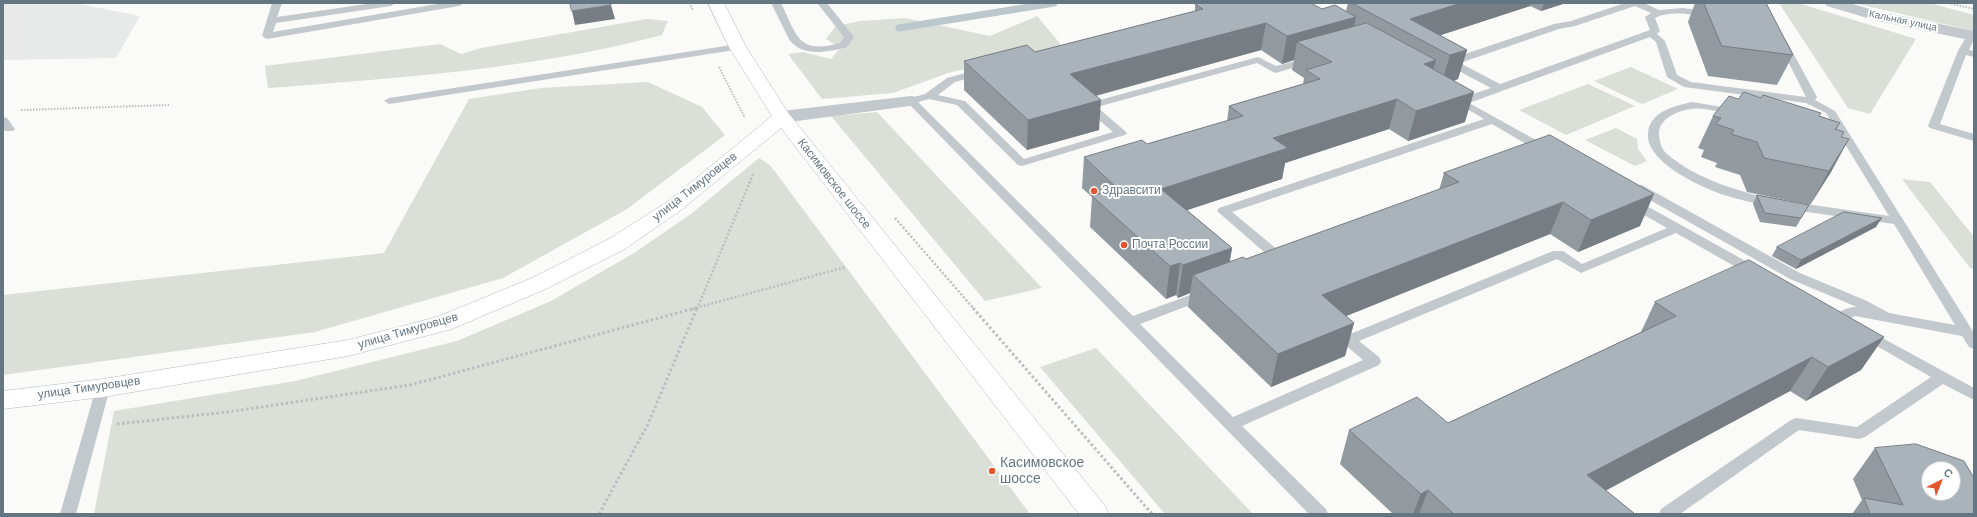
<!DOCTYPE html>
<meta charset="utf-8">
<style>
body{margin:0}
#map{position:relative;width:1977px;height:517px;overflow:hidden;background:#fafaf8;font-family:Helvetica,sans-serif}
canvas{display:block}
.frame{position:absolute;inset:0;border:4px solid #657683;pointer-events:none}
.north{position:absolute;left:1921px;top:461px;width:40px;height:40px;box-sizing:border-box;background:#fff;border:1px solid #c1c8cd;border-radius:50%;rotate:43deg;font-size:11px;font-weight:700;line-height:16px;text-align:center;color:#657683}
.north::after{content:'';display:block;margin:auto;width:14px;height:18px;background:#e4572e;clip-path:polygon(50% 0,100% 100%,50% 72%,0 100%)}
</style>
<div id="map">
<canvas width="1977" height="517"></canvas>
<div class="frame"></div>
<div class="north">С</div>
</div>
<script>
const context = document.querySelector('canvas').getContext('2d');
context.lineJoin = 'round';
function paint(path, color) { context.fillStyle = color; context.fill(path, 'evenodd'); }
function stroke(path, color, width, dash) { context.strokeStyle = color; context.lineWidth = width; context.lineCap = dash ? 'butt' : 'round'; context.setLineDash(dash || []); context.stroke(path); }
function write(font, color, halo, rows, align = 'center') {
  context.font = font + ' Helvetica,sans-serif'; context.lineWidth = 4; context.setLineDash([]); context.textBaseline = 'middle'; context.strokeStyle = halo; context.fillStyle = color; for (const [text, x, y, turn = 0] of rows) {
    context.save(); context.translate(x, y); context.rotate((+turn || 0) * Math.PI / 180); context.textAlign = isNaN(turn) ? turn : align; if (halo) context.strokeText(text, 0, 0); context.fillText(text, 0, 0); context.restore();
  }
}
paint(new Path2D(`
 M3,3H75L140,16L116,58L3,60Z`), '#e8e9e9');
paint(new Path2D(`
 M1779,3H1798L1916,39L1870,114L1848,108Z
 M1854,3H1930L1974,15V31Z
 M1037,16L1062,46L948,73L893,93L822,99L788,54L803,52L831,59L840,48L826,39L836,26L860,21L905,18L990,36Z
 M647,19L668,21L662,35C534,69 400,78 268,88L265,66L440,44L461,54L481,48Z
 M1631,67L1678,89L1642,104L1594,81Z
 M648,82L702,107L725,135L627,209L503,278L315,332L3,375V295L384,253L469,99L541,88Z
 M1588,84L1635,106L1566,135L1519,110Z
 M877,112L1042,288L985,301L831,116Z
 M1616,128L1637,139L1638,149L1647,161L1635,166L1585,140Z
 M759,158L770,165L1030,514H94L114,411L295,381L457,341L551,301L634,253L691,214Z
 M1902,179L1930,182L1974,237V269L1970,268Z
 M1096,348L1253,514H1165L1040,367Z`), '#dadfd7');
stroke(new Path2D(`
 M899,28L1054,3`), '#bbc7cb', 7);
const secondary = new Path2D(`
 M708,3H724L746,47L789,114L1105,506L1109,514H1079L781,128L681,210L625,249L548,288L452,329L348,356L103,397L3,409V391L103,379L348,340L437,317L532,278L609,239L667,202L772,116L729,47Z`);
stroke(secondary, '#b3babf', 1);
stroke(new Path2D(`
 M689,3L693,10
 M1948,3L1974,9
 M719,67L745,118
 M21,110L169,105`), '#bbbfc2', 2, [1.5, 1.5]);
stroke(new Path2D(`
 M895,218L974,309
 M692,309L846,267
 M697,309L754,172`), '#bbbfc2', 2.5, [2, 2]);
stroke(new Path2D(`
 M973,308L1152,514
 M117,424L227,412L410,385L696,308
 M599,514L648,424L697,308`), '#bbbfc2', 3, [2.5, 2.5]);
paint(new Path2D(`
 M272,3H282L277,17L373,3H396L391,6L276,23L273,32L443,3H464L459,6L267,39L262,36Z
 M771,3H781C797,35 797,55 840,43L844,37L817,3H827L854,37L847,47C828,52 802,58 789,39Z
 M1625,3H1644L1659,10L1683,8L1712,12V16L1709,17C1692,15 1671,10 1655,18L1660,31L1657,34L1665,41L1677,75L1691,82L1806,97L1778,42L1780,40H1786L1817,97L1815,100L1835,111L1974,333V349L1969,347L1962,336L1855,316L1843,322H1833L1831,319C1836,312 1849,306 1857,307L1790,279L1634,191L1632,188L1634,185H1642L1800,273L1867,301L1889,313L1955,325L1894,224L1792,210L1786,206L1792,202L1889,216L1826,113L1806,103L1684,87L1667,77L1656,42L1650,37L1469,103L1545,145L1553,152L1551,154H1543L1492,124L1232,212L1289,259L1291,262L1289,265H1279L1217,211L1219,208L1484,119L1450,99L1455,96L1461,98L1491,88L1453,68L1450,63L1453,58L1554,24L1571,21ZM1635,6L1651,13L1645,17L1650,30L1500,84L1460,63L1559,29L1575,26Z
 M1971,33L1974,34V39L1969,50L1974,51V57L1966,55L1940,124L1974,134V141L1930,128L1928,126L1958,51L1968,34Z
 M738,44L743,47L741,49L389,104L384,101L389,98Z
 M1258,57L1276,66L1310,57L1315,60L1314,62L1275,73L1257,63L1097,107L1125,131L1127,133L1125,135L1022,166L1018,165L957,105L929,99L918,102L1133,316L1201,291H1211L1213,294L1211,297L1140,324L1233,417L1363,360L1343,343L1341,340L1343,337L1553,251H1563L1582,264L1667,228L1628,206L1626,203L1628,200H1636L1760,269L1762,272L1760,275H1750L1676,233L1581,273L1557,259L1359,341L1379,357L1381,361L1379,365L1242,426L1326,509L1328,514H1309L906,101L907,99L925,94L947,78L981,69L985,70L986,72L985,74L955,82L938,95L965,101L1024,159L1113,132L1085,108L1084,106L1085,104Z
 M1692,102L1734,109L1739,112L1734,115C1723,113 1702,107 1692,109C1679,110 1660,118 1659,132C1659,140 1661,149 1667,154C1698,180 1738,191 1776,200L1778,203L1776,206L1772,207C1756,203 1740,200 1724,195C1701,187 1645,162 1648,133C1650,111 1675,106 1692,102Z
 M3,117L7,118L15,129L13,131H5L3,128Z
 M1866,329L1974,388V400L1943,384L1865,437L1859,439L1799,430L1680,514H1659L1661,509L1791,420L1796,418L1857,427L1931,377L1861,337L1859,334L1861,331Z
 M103,383L108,384L110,388L76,514H60L96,388L98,384Z`), '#c3c8cc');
paint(new Path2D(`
 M1824,3H1849L1877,11L1974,31V41L1874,20L1827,6Z
 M911,96L917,97L920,101L917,105L782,123L775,121L773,117L775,113L782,111Z`), '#c3c8cc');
paint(secondary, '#fff');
paint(new Path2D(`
 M1348,3H1566L1541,11L1530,6L1440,35L1467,50L1458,79L1454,81L1465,122L1408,141L1389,129L1285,163L1282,179L1187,210L1232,248L1230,261L1246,259L1439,190L1444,173L1550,135L1640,226L1578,252L1550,234L1346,316L1354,323L1345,356L1271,387L1188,307L1190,293L1178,298L1176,295L1166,299L1090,227L1092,197L1082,188L1084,157L1147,144L1227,121L1229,106L1303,84L1304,78L1292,70L1294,60L1282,64L1261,50L1096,96L1099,130L1027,150L964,90V61L1035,52L1195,11V4L1322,9L1346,11Z
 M1695,3H1766L1793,55L1777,85L1708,76L1688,22Z
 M1713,116H1820L1840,123L1836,130L1842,137L1831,172L1810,205L1747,192L1740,175L1715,167L1717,163L1701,157L1704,150L1698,148Z
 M1757,195L1809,205L1796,227L1760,222L1753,204Z
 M1876,227L1796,269L1772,256L1777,247Z
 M1655,302L1884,337L1861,370L1806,401L1790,391L1605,490L1635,514H1393L1340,464L1349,430L1448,423L1641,332Z
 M1875,448L1974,514H1852L1862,500L1853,479Z`), '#929a9f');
paint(new Path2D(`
 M1461,3H1531L1530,6L1423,41L1410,19Z
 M1544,3H1566L1541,11Z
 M611,5L615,19L575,25L572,11Z
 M1356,17L1350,45L1297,42L1294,60L1282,64L1287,36Z
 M1266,23L1261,50L1068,103L1070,74Z
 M1467,50L1458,79L1441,85L1450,55Z
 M1436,60L1428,89L1424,64Z
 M1474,92L1465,122L1408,141L1416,111Z
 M1397,99L1389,129L1285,163L1282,179L1157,220L1161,189L1273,138Z
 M1101,100L1099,130L1027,150L1028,120Z
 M1849,139L1831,172L1810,205L1829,171Z
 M1654,194L1640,226L1578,252L1591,220Z
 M1563,202L1550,234L1314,329L1322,295Z
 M1882,218L1876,227L1796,269L1801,260Z
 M1232,248L1226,280L1193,275L1190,293L1178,298L1183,265Z
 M1180,263L1176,295L1166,299L1170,266Z
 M1354,323L1345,356L1271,387L1278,354Z
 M1884,337L1861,370L1806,401L1828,367Z
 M1812,357L1790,391L1570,510L1587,475Z
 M1428,490L1419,514H1413L1421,494Z`), '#777d82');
const building = new Path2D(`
 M570,3H611V5L572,11Z
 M1199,3H1311L1322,9L1335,5L1356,17L1287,36L1266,23L1070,74L1101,100L1028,120L964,61L1027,45L1035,52L1203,9L1195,4Z
 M1352,3H1461L1410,19L1467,50L1450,55Z
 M1704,3H1766L1793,55L1722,46Z
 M1367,23L1436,60L1424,64L1474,92L1416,111L1397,99L1273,138L1288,148L1161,189L1232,248L1183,265L1180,263L1170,266L1092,196L1117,188L1084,157L1142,140L1147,144L1243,116L1229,106L1320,79L1306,70L1332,62L1297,42Z
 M1744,92L1761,98L1763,95L1821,113L1819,116L1840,123L1835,129L1844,132L1841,137L1849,139L1829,171L1764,158L1757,142L1731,134L1734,130L1716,124L1721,118L1713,116L1729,96L1738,99Z
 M1550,135L1654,194L1591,220L1563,202L1322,295L1354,323L1278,354L1193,275L1243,257L1246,259L1459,182L1444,173Z
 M1757,195L1809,205L1801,218L1765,213Z
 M1844,212L1882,218L1801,260L1777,247Z
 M1749,260L1884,337L1828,367L1812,357L1587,475L1635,514H1454L1428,490L1421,494L1349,430L1417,397L1448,423L1676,316L1655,302Z
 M1916,444L1964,461L1974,478V514H1870L1864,498L1903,505L1875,448ZM1929,469H1953V493H1929Z`);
paint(building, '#aab3b9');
stroke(building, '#777d82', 1);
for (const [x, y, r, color] of [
 [1094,191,4,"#e4572e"],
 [1124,245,4,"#e4572e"],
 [992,471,4,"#e4572e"]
]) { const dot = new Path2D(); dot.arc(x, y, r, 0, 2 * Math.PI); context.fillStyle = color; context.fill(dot); stroke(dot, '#fff', 1.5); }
write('10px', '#657683', '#fff', [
 ["Кальная улица",1903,21,12]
]);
write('12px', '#657683', '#fff', [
 ["Касимовское шоссе",834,184,52],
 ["улица Тимуровцев",695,187,-38],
 ["улица Тимуровцев",408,331,-16],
 ["улица Тимуровцев",89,388,-8]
]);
write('12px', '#657683', '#fff', [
 ["Здравсити",1102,191],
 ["Почта России",1132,245]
], 'left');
write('14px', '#657683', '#fff', [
 ["Касимовское",1000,463],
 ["шоссе",1000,479]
], 'left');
</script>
